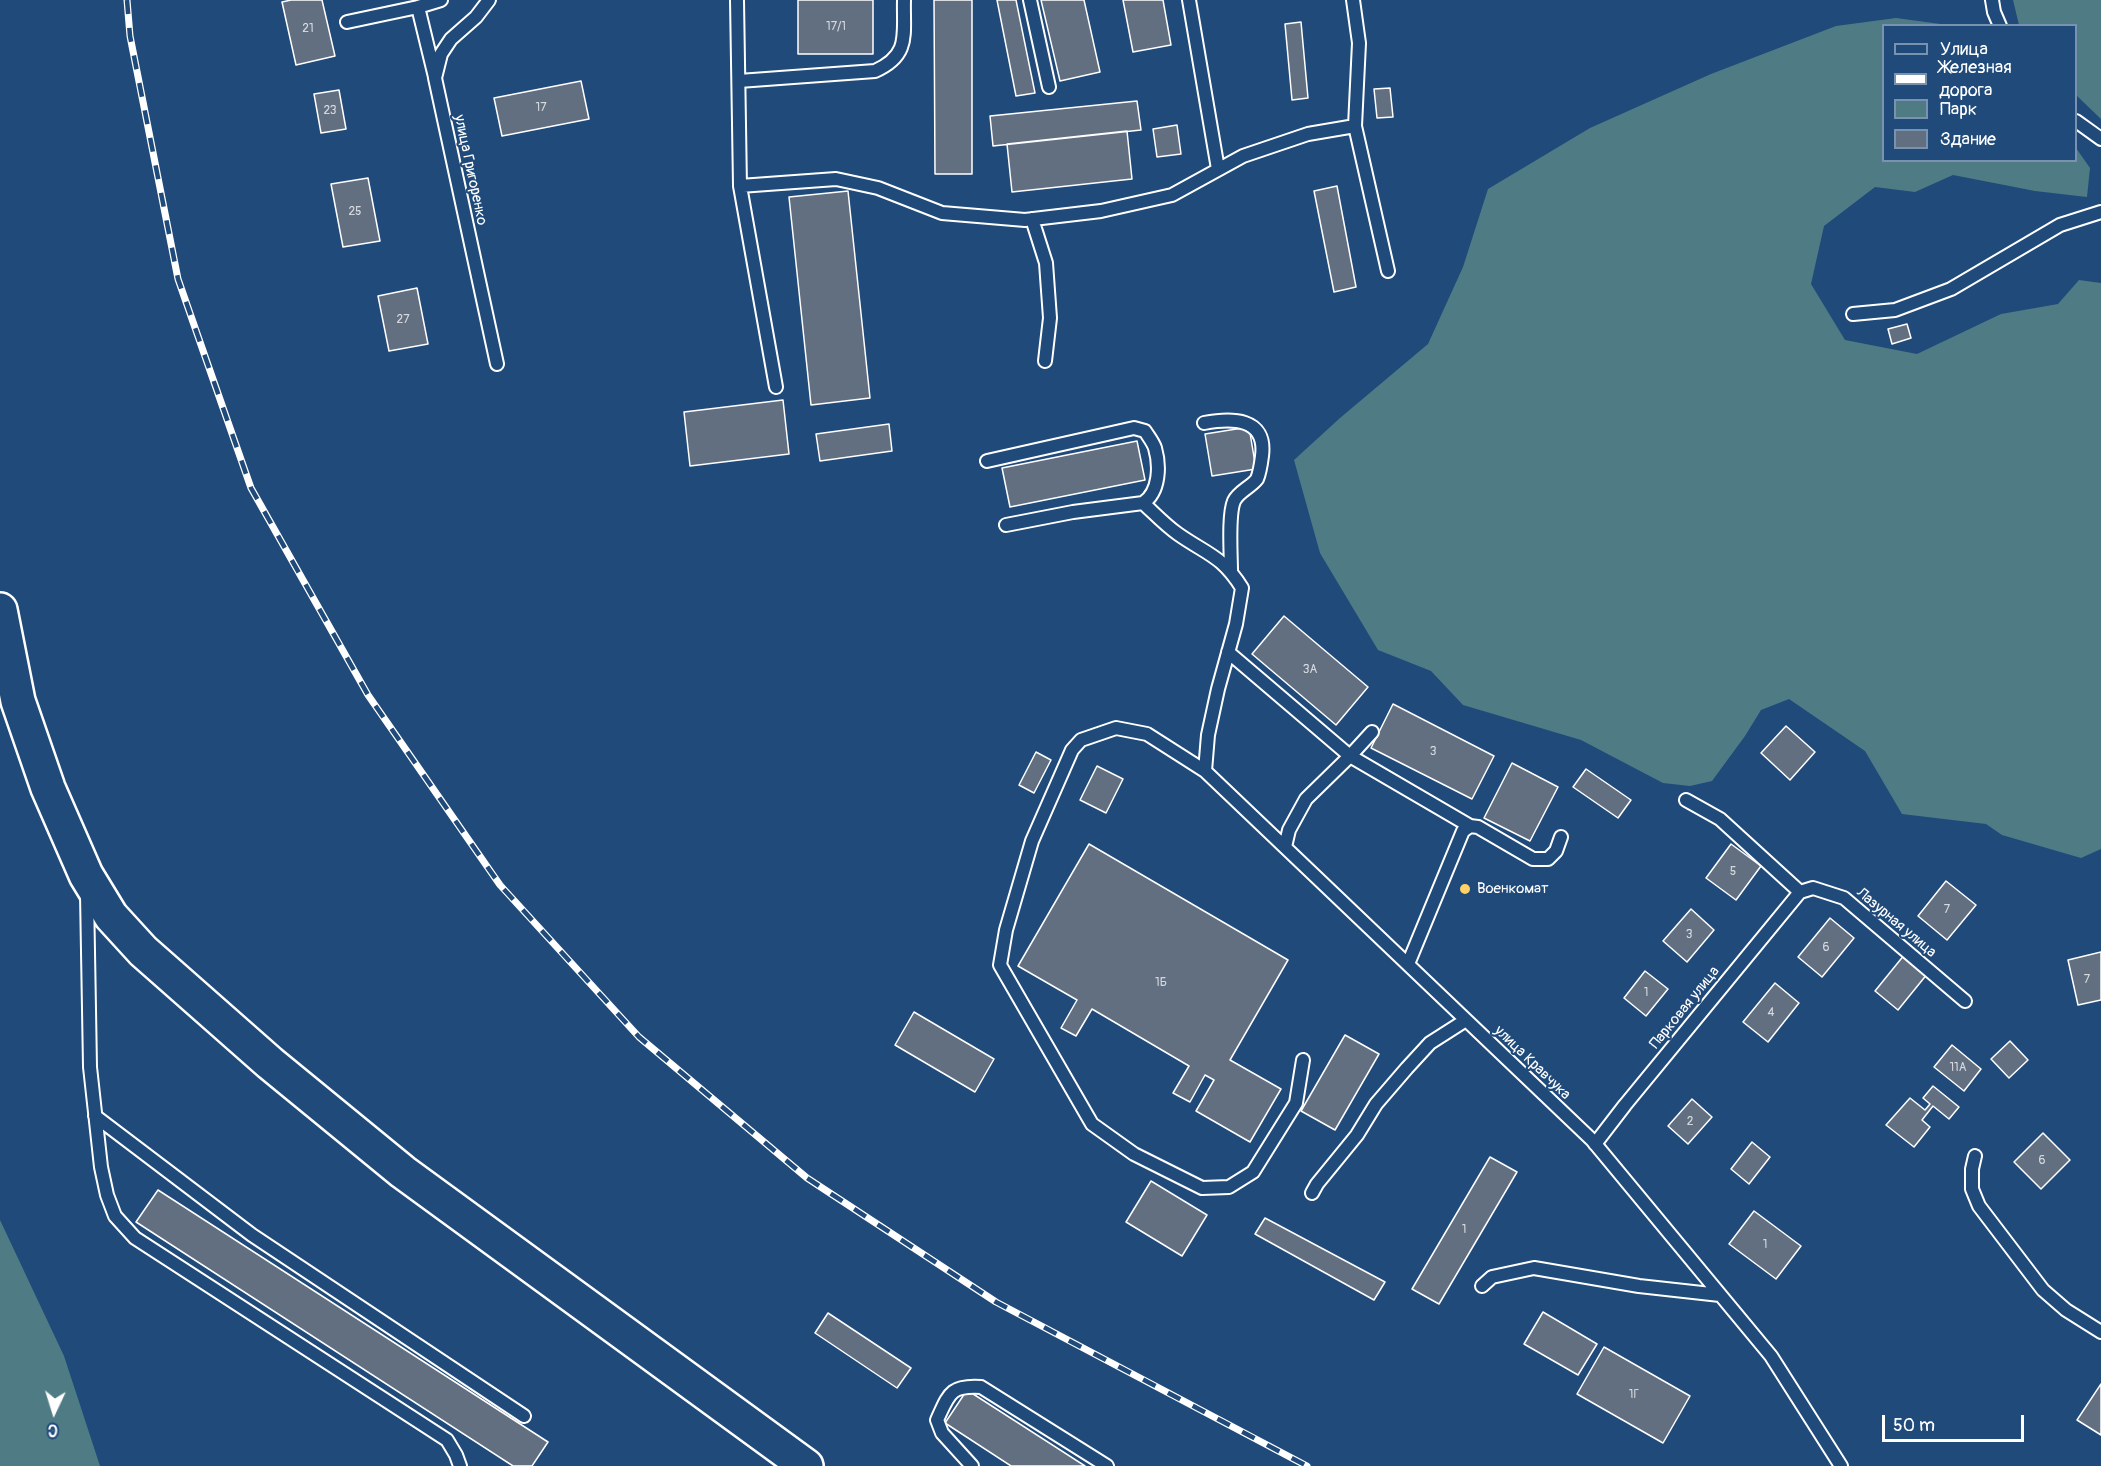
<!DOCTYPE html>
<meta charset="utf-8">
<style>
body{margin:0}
#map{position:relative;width:2101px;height:1466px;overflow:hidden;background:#1f4a7a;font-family:Pangolin,sans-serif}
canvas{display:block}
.legend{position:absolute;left:1882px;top:24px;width:195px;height:138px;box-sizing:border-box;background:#1f4a7a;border:2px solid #7992af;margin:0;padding:8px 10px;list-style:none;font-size:18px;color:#fff}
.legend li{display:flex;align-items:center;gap:12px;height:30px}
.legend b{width:30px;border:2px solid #7992af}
.north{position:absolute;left:24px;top:1382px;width:60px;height:60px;-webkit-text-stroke:4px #1f4a7a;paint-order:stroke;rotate:184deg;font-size:16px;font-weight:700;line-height:24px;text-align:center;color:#fff}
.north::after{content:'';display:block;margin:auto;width:21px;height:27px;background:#fff;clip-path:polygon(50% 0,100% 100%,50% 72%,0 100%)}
.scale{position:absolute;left:1882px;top:1415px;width:142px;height:27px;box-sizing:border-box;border:3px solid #fff;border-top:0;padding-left:8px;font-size:18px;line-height:21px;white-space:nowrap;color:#fff;-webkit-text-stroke:4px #1f4a7a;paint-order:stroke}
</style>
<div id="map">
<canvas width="2101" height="1466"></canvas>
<ul class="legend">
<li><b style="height:8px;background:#1f4a7a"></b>Улица</li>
<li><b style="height:8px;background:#fff"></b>Железная дорога</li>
<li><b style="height:16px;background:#4f7c84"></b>Парк</li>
<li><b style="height:16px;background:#626f81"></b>Здание</li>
</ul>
<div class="north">С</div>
<div class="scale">50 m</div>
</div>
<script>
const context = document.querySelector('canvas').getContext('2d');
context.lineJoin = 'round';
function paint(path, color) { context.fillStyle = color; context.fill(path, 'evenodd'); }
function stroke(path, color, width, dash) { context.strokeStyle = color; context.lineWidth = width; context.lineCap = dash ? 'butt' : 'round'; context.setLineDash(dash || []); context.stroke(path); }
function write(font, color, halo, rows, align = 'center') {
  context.font = font + ' Pangolin,sans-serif'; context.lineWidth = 4.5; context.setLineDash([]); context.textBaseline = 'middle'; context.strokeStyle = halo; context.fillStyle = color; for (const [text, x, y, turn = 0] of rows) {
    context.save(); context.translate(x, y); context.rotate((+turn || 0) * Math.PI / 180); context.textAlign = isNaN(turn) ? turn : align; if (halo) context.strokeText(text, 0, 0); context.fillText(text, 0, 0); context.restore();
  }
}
paint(new Path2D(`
 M2013,0H2101V119L2076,95V26L2019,25Z
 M1896,18L1948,25L1884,26V160H2076V148L2090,168L2087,197L2035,191L1953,175L1915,192L1875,187L1824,226L1811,284L1845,340L1917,354L2001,314L2058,304L2079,280L2101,283V849L2081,858L2002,835L1986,824L1902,814L1865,751L1789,699L1761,710L1745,736L1712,781L1690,786L1663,783L1581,740L1463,705L1431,671L1378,650L1320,553L1294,460L1340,418L1428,344L1463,267L1488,189L1590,128L1711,74L1836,26Z
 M0,1220L64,1356L100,1466H0Z`), '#4f7c84');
const building = new Path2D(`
 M291,0H322L335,56L296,65L282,2Z
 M798,0H873V54H798Z
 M934,0H972V174H935Z
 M997,0H1016L1035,93L1016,96Z
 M1041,0H1084L1100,72L1060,81Z
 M1123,0H1163L1171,45L1133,52Z
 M1301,22L1308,98L1292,100L1285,24Z
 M581,81L589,119L502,136L494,98Z
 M1390,88L1393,117L1377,118L1374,89Z
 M339,90L346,129L321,133L314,94Z
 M1137,101L1141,130L993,146L990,116Z
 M1177,125L1181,154L1157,157L1153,129Z
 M1127,131L1132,179L1012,192L1007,144Z
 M368,178L380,241L343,247L331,184Z
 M1337,186L1356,287L1334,292L1314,191Z
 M848,191L870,398L811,405L789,197Z
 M417,288L428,344L389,351L378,296Z
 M1907,324L1911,338L1892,344L1888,329Z
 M783,400L789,454L690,466L684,412Z
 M889,424L892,451L820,461L816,434Z
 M1249,427L1256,469L1212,476L1205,434Z
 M1137,441L1145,480L1010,507L1002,468Z
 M1284,616L1368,687L1336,725L1252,654Z
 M1393,704L1494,756L1472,799L1371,748Z
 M1786,726L1815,752L1790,780L1761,753Z
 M1036,752L1051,760L1034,793L1019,785Z
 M1512,763L1558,787L1530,841L1484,818Z
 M1097,766L1123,779L1106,813L1080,800Z
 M1586,769L1631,800L1618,818L1573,787Z
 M1089,844L1288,960L1230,1060L1281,1089L1250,1142L1196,1111L1214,1080L1205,1075L1190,1102L1173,1093L1189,1066L1092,1009L1076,1036L1061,1028L1077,1000L1018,966Z
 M1731,844L1761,866L1736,900L1706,878Z
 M1946,881L1976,905L1947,940L1918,916Z
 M1691,909L1714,930L1687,962L1663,941Z
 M1830,918L1854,938L1822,977L1798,957Z
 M2101,952V1000L2078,1005L2068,960Z
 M1905,954L1928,973L1898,1010L1875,991Z
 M1645,971L1668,989L1646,1016L1624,998Z
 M1775,983L1799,1003L1768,1042L1743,1022Z
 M914,1012L994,1059L975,1092L895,1045Z
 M1345,1035L1379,1054L1335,1130L1301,1111Z
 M2010,1041L2028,1060L2009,1078L1991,1059Z
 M1952,1045L1981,1069L1964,1091L1934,1067Z
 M1933,1086L1959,1107L1949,1119L1933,1106L1922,1120L1930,1127L1914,1147L1886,1125L1910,1098L1925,1110L1930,1104L1923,1098Z
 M1692,1099L1712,1117L1688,1144L1668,1126Z
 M2043,1133L2070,1160L2041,1189L2014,1162Z
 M1752,1142L1770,1157L1749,1184L1731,1169Z
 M1490,1157L1517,1172L1439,1304L1412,1289Z
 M1151,1181L1207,1215L1182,1256L1126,1222Z
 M158,1190L548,1442L532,1466H513L136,1222Z
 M1754,1211L1801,1246L1776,1279L1729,1244Z
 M1265,1218L1385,1282L1374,1300L1255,1234Z
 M1543,1312L1597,1344L1578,1375L1524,1344Z
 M828,1313L911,1368L897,1388L815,1333Z
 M1604,1347L1690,1396L1663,1443L1577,1394Z
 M2101,1384V1435L2077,1420Z
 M967,1390L1085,1466H1011L945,1423Z`);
paint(building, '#626f81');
stroke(building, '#fff', 1.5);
const service = new Path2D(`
 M489,0L476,17L451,39L441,54L435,78L497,364
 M737,0L740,186L776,387
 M1030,0L1049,87
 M1189,0L1218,169
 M1353,0L1359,43L1355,126
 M1992,0L1994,12L2000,26
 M347,22L418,7
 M435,77L418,7L441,0
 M739,81L875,71C911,55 903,34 904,0
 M2076,121L2101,139
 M740,186L836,179L878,188L942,213L1025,220L1101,211L1172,195L1243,156L1308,134L1355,126L1388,271
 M1032,219L1046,263L1050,318L1045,361
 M1853,314L1895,310L1951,289L2060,225L2101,212
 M1204,423C1231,418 1267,417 1262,456C1261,464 1260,472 1257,479C1251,487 1238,492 1234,501C1228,515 1231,555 1231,571
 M987,461L1134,428L1145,431C1148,436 1153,442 1155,448C1160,465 1160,492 1143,503
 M1006,525L1073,512L1143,503C1154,513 1165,525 1178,534C1208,555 1221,555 1242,588L1236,624L1218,689L1208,735L1205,771
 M1228,652L1350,756L1470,826
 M1686,800L1720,819L1800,892
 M1285,847L1289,830L1306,799L1350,756L1372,732
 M87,894L90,1067L101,1167L107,1195L115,1216L135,1238L447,1440L456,1455L460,1466
 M1408,964L1463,831L1470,826L1478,827L1533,859H1548L1556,851L1561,837
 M1303,1060L1296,1103L1253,1172L1229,1187L1202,1188L1134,1154L1092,1124L1000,965L1006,930L1032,841L1072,750L1081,740L1116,728L1147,734L1205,771L1592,1140L1771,1356L1841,1466
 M95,1116L252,1235L524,1416
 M1595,1144L1625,1105L1800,892L1813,888L1844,898L1965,1001
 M1975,1156L1972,1169V1189L1979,1206L2043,1290L2066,1310L2101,1332
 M1312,1193L1317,1184L1357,1135L1376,1104L1407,1068L1430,1043L1466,1020
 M1482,1286L1492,1277L1534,1268L1639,1286L1720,1295
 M972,1466L942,1433L937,1420C949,1394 950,1385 981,1387L1107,1466`);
const secondary = new Path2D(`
 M0,610L18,701L48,788L86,875L111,916L143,951L270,1063L403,1172L806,1466`);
stroke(service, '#fff', 16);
stroke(secondary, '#fff', 38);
stroke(service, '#1f4a7a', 12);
stroke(secondary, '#1f4a7a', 33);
const rail = new Path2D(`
 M127,0L130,36L178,279L251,488L368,695L500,885L639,1037L807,1178L996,1302L1307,1466`);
stroke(rail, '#fff', 7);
stroke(rail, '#1f4a7a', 4.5, [14]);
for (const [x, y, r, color] of [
 [1465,889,6,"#ffd166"]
]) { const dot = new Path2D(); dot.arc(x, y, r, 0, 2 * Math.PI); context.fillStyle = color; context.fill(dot); stroke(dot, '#1f4a7a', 2); }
write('12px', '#d8dbe0', null, [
 ["17/1",836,27],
 ["21",308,29],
 ["17",541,108],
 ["23",330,111],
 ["25",355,212],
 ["27",403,320],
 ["3А",1310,670],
 ["3",1433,752],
 ["5",1733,872],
 ["7",1947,910],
 ["3",1689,935],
 ["6",1826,948],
 ["7",2087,980],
 ["1Б",1161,983],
 ["1",1646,993],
 ["4",1771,1013],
 ["11А",1958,1068],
 ["2",1690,1122],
 ["6",2042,1161],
 ["1",1464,1230],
 ["1",1765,1245],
 ["1Г",1634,1395]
]);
write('15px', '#fff', '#1f4a7a', [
 ["улица Григоренко",470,170,78],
 ["Лазурная улица",1896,923,40],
 ["Парковая улица",1685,1008,-51],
 ["улица Кравчука",1532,1063,44]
]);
write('15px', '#fff', '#1f4a7a', [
 ["Военкомат",1477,889]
], 'left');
</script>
